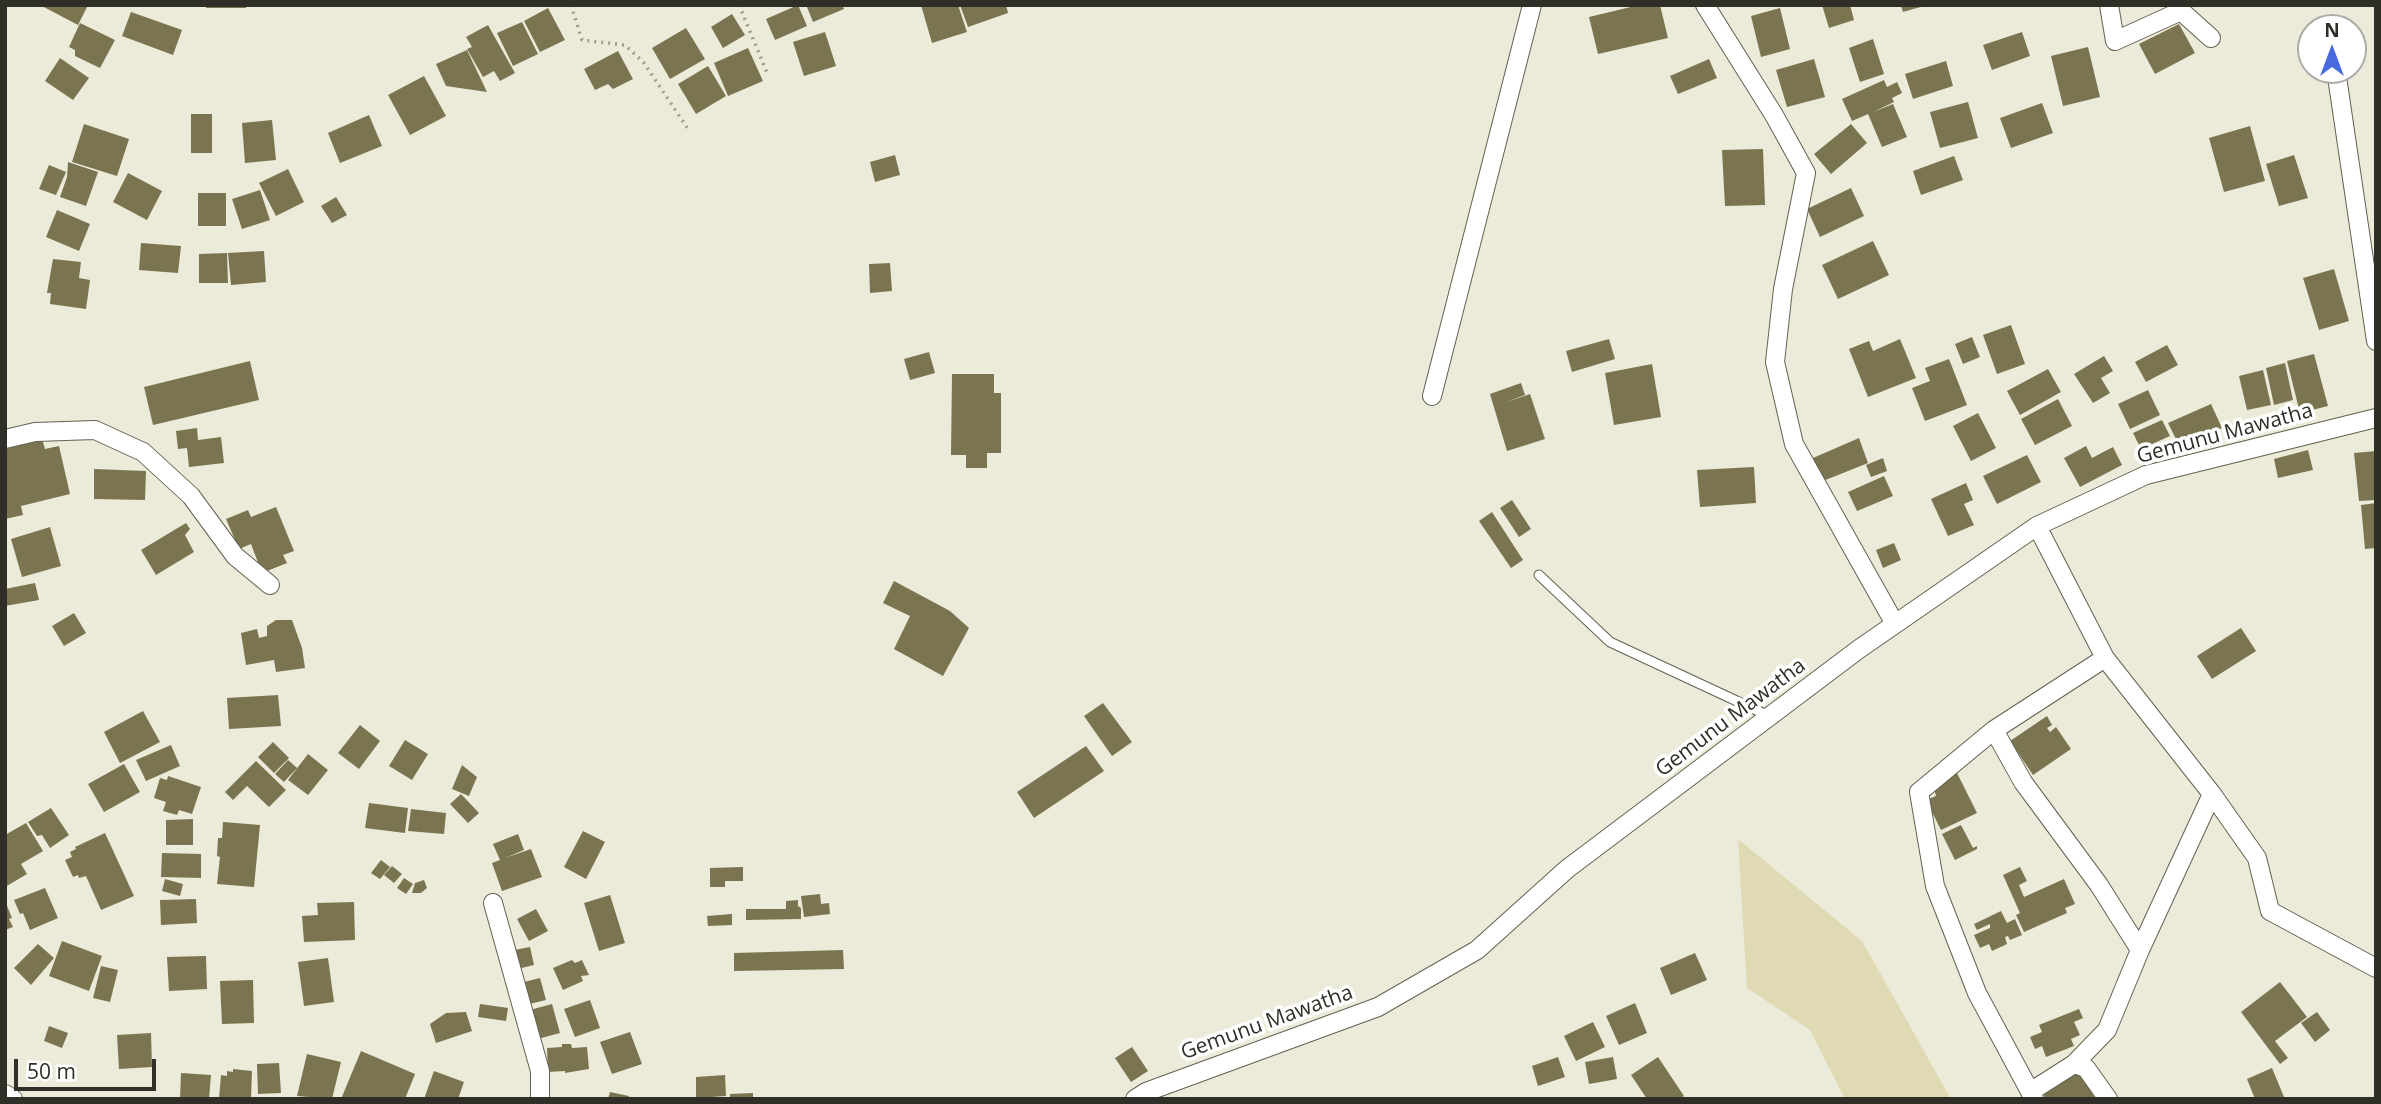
<!DOCTYPE html>
<style>
body{margin:0}
#map{position:relative;width:2381px;height:1104px;overflow:hidden;background:#ecead8;font-family:"Open Sans",sans-serif}
canvas{display:block}
.frame{position:absolute;inset:0;border:7px solid #2f2f28;pointer-events:none}
.north{position:absolute;left:2297px;top:14px;width:70px;height:70px;box-sizing:border-box;background:#fff;border:2px solid #acaca9;border-radius:50%;rotate:0deg;font-size:19px;font-weight:700;line-height:28px;text-align:center;color:#2f2f28}
.north::after{content:'';display:block;margin:auto;width:24px;height:32px;background:#476add;clip-path:polygon(50% 0,100% 100%,50% 72%,0 100%)}
.scale{position:absolute;left:14px;top:1059px;width:142px;height:32px;box-sizing:border-box;border:4px solid #2f2f28;border-top:0;padding-left:9px;font-size:21px;line-height:24px;white-space:nowrap;color:#2f2f28;-webkit-text-stroke:5px #fff;paint-order:stroke}
</style>
<div id="map">
<canvas width="2381" height="1104"></canvas>
<div class="frame"></div>
<div class="north">N</div>
<div class="scale">50 m</div>
</div>
<script>
const context = document.querySelector('canvas').getContext('2d');
context.lineJoin = 'round';
function paint(path, color) { context.fillStyle = color; context.fill(path, 'evenodd'); }
function stroke(path, color, width, dash) { context.strokeStyle = color; context.lineWidth = width; context.lineCap = dash ? 'butt' : 'round'; context.setLineDash(dash || []); context.stroke(path); }
function write(font, color, halo, rows, align = 'center') {
  context.font = font + ' "Open Sans",sans-serif'; context.lineWidth = 7; context.setLineDash([]); context.textBaseline = 'middle'; context.strokeStyle = halo; context.fillStyle = color; for (const [text, x, y, turn = 0] of rows) {
    context.save(); context.translate(x, y); context.rotate((+turn || 0) * Math.PI / 180); context.textAlign = isNaN(turn) ? turn : align; if (halo) context.strokeText(text, 0, 0); context.fillText(text, 0, 0); context.restore();
  }
}
paint(new Path2D(`
 M1738,839L1862,941L1951,1099H1845L1810,1030L1747,988Z`), '#e0dab4');
paint(new Path2D(`
 M40,5H88L78,25Z
 M206,5H246V8H206Z
 M798,5L807,26L775,40L766,19Z
 M811,5H842L844,9L813,22L807,7Z
 M921,5H958L967,32L932,43Z
 M960,5H1006L1008,13L968,27Z
 M1639,5H1660L1668,38L1598,54L1589,17Z
 M1822,5H1850L1854,20L1829,28Z
 M1901,5H1924V6L1903,12Z
 M548,8L565,40L540,52L524,21Z
 M1780,8L1790,49L1761,57L1751,16Z
 M131,12L182,30L173,55L122,36Z
 M732,14L745,35L723,48L711,27Z
 M522,22L538,54L513,66L497,33Z
 M80,23L115,40L100,68L75,56V50L69,47Z
 M2179,24L2195,53L2155,74L2139,44Z
 M488,25L515,73L500,81L494,71L483,77L467,49L472,47L466,37Z
 M686,28L705,59L670,79L652,48Z
 M825,32L836,66L804,76L793,42Z
 M2022,32L2030,56L1992,70L1983,45Z
 M1873,39L1884,74L1860,82L1849,48Z
 M2088,47L2100,97L2063,106L2051,56Z
 M748,48L763,81L728,96L714,63Z
 M467,50L487,92L446,86L436,64Z
 M618,51L633,79L613,89L608,84L595,90L584,69Z
 M60,58L89,78L73,100L45,81Z
 M1709,59L1717,78L1678,94L1670,76Z
 M1814,59L1825,97L1787,107L1776,70Z
 M1946,61L1953,86L1913,99L1905,74Z
 M708,66L726,96L696,114L678,84Z
 M424,76L446,116L410,135L388,95Z
 M1884,80L1887,87L1897,82L1902,93L1892,98L1894,102L1873,112L1893,104L1907,137L1882,147L1868,114L1852,121L1842,99Z
 M1968,102L1978,138L1940,148L1930,112Z
 M2042,103L2053,133L2011,148L2000,118Z
 M191,114H212V153H191Z
 M369,115L382,146L340,163L328,133Z
 M272,120L276,160L245,163L242,123Z
 M84,124L129,139L117,176L72,162Z
 M1851,124L1867,143L1831,174L1814,154Z
 M2250,126L2265,181L2224,192L2209,138Z
 M1763,149L1765,205L1725,206L1722,150Z
 M895,155L900,175L875,182L870,162Z
 M2294,155L2308,198L2279,206L2266,164Z
 M1954,156L1963,180L1921,195L1913,171Z
 M68,162L98,172L86,206L60,197L67,177Z
 M49,165L66,172L56,195L39,189Z
 M288,169L304,202L276,216L259,183Z
 M128,173L162,191L147,220L113,202Z
 M1851,188L1864,216L1820,237L1807,209Z
 M260,190L270,220L242,229L232,199Z
 M198,193H226V226H198Z
 M336,197L347,215L332,223L321,206Z
 M57,210L90,224L79,251L46,237Z
 M1873,241L1889,275L1838,299L1822,265Z
 M141,243L181,246L178,273L139,270Z
 M264,251L266,282L231,285L228,253Z
 M227,253L228,283H199V254Z
 M53,259L81,262L79,278L90,280L86,309L50,304L51,293H47Z
 M890,263L892,291L870,293L869,264Z
 M2334,269L2349,321L2319,330L2303,278Z
 M2011,325L2025,364L1997,374L1983,335Z
 M1972,337L1980,357L1963,364L1955,344Z
 M1609,339L1615,359L1572,372L1566,351Z
 M1900,339L1916,378L1868,397L1849,349L1869,341L1873,351Z
 M2167,345L2178,365L2146,382L2135,362Z
 M929,352L935,373L910,380L904,359Z
 M2314,354L2328,406L2300,413L2287,361Z
 M2104,356L2113,371L2101,378L2110,393L2093,403L2074,374Z
 M1949,359L1967,405L1925,421L1912,388L1930,381L1925,368Z
 M250,361L259,400L153,425L144,387Z
 M2285,363L2293,400L2274,405L2266,368Z
 M1652,364L1661,417L1614,425L1605,373Z
 M2048,369L2061,392L2020,415L2007,391Z
 M2263,370L2271,405L2247,410L2239,376Z
 M952,374H994V393H1001V453H987V468H966V455H951Z
 M1521,383L1525,395L1504,403L1530,394L1545,439L1507,451L1490,394Z
 M2148,390L2160,415L2130,429L2118,404Z
 M2058,399L2072,426L2035,445L2021,419Z
 M2211,404L2222,428L2180,447L2168,423Z
 M1978,413L1996,448L1971,461L1953,426Z
 M2162,420L2170,436L2141,449L2133,433Z
 M197,428L198,440L221,437L224,463L189,467L187,448L178,449L176,431Z
 M1859,438L1868,463L1823,481L1813,458Z
 M42,439L45,449L59,446L70,494L21,506L23,515L5,519V448Z
 M2086,446L2092,458L2113,447L2122,465L2080,487L2064,458Z
 M2308,450L2313,470L2278,478L2274,459Z
 M2376,451V500L2359,501L2354,453Z
 M2027,455L2041,482L1997,504L1983,476Z
 M1883,458L1887,471L1871,477L1866,465Z
 M1754,467L1756,503L1700,507L1697,470Z
 M94,469L146,471L145,500L94,499Z
 M1884,476L1893,496L1857,511L1848,492Z
 M1966,483L1973,500L1964,504L1974,525L1948,536L1931,499Z
 M1512,500L1531,529L1519,537L1500,508Z
 M2376,503V548L2365,549L2361,505Z
 M276,507L294,551L283,555L287,563L262,573L251,544L239,549L226,519L248,510L251,517Z
 M1492,512L1523,560L1511,568L1479,521Z
 M186,523L190,529L185,535L194,552L156,575L141,550Z
 M50,527L61,566L22,577L11,539Z
 M1894,543L1901,560L1883,568L1876,550Z
 M894,581L950,611L969,628L943,676L894,649L910,616L883,603Z
 M35,583L39,600L5,606V589Z
 M74,613L86,633L64,646L52,626Z
 M276,620H292L302,648L305,668L276,672L274,660L246,665L241,633L257,629L259,638L267,636V626Z
 M2241,628L2256,651L2212,679L2197,656Z
 M278,695L281,726L229,729L227,698Z
 M1103,703L1132,742L1112,756L1084,716Z
 M143,711L160,742L120,763L104,732Z
 M2047,716L2052,725L2047,728L2050,732L2056,727L2071,749L2033,775L2010,741Z
 M360,725L380,741L359,769L338,753Z
 M405,740L428,754L412,780L389,766Z
 M273,742L289,758L274,773L258,757Z
 M171,745L180,766L146,781L136,760Z
 M1086,746L1104,771L1034,818L1017,792Z
 M308,754L328,770L308,795L288,780Z
 M288,760L297,768L284,782L275,774Z
 M256,761L286,790L269,807L247,786L233,800L225,792Z
 M124,764L140,792L104,812L88,784Z
 M462,765L477,777L469,796L452,789Z
 M1956,771L1977,813L1941,830L1926,800L1936,796L1934,789L1944,784L1941,778Z
 M168,776L201,787L192,814L179,810L177,815L163,811L166,802L154,798L160,778L167,780Z
 M461,794L479,813L468,823L450,804Z
 M369,803L408,808L405,833L365,828Z
 M51,808L69,835L50,848L42,835L37,836L28,822Z
 M411,809L446,813L444,834L408,831Z
 M193,819V845H166V820Z
 M223,822L260,825L254,887L217,884L220,857L217,856L218,838H222Z
 M26,823L43,851L21,864L27,874L5,887V835Z
 M1961,825L1973,848L1977,846V849L1955,860L1942,834Z
 M583,831L605,842L586,879L564,867Z
 M105,833L134,896L101,910L86,876L79,878L78,875L73,877L65,860L72,857L70,852L76,849L75,847Z
 M518,834L524,850L505,858L531,849L542,877L502,891L492,863L500,860L493,844Z
 M162,853L201,854V878L161,877Z
 M381,860L390,867L380,879L371,873Z
 M392,866L402,874L394,883L384,875Z
 M743,867V881H725V887H710V868Z
 M2020,867L2027,881L2019,885L2024,897L2064,879L2075,904L2065,908L2067,913L2024,932L2016,915L2020,913L2003,875Z
 M404,878L413,884L406,894L397,888Z
 M165,879L183,884L180,896L162,891Z
 M424,880L427,888L421,893H412L415,883Z
 M45,888L58,918L30,930L23,913L20,914L14,900Z
 M820,894L821,904L829,903L830,914L804,917L801,896Z
 M610,895L625,943L599,951L584,903Z
 M196,899L197,923L161,925L160,900Z
 M798,900V906L801,908V919L746,920V909H786V901Z
 M5,901L12,918L9,919L13,927L5,930Z
 M354,902L355,940L304,942L302,916L318,915L317,903Z
 M536,909L548,931L529,941L517,919Z
 M2001,911L2007,923L2015,919L2022,935L2010,940L2008,936L2005,937L2007,944L1992,951L1989,944L1980,948L1974,935L1990,928V924L1977,930L1974,924Z
 M732,914V925L708,926L707,916Z
 M62,941L102,956L89,991L49,976Z
 M38,944L54,958L31,985L14,968Z
 M530,947L534,965L513,970L509,951Z
 M843,950L844,969L734,971V953Z
 M1695,953L1707,980L1671,995L1660,968Z
 M206,956L207,989L169,991L167,957Z
 M328,958L334,1002L304,1006L298,962Z
 M572,960L575,963L582,960L589,975L581,976L583,981L563,990L553,968Z
 M101,966L118,970L110,1002L93,998Z
 M540,978L546,1000L525,1005L520,983Z
 M253,980L254,1023L222,1024L220,981Z
 M2280,982L2307,1017L2275,1041L2288,1058L2280,1064L2241,1012Z
 M590,1000L600,1028L575,1037L564,1009Z
 M1635,1003L1647,1033L1619,1045L1606,1016Z
 M480,1004L508,1008L506,1021L478,1017Z
 M552,1004L560,1033L534,1040L526,1011Z
 M2079,1009L2083,1018L2074,1022L2080,1035L2071,1039L2074,1046L2046,1057L2042,1046L2035,1049L2030,1037L2042,1032L2039,1025Z
 M466,1012L472,1031L436,1043L430,1024L446,1013Z
 M2317,1012L2330,1030L2315,1042L2301,1023Z
 M1593,1022L1605,1047L1576,1061L1564,1036Z
 M49,1026L68,1033L62,1048L44,1041Z
 M630,1032L642,1064L612,1074L600,1042Z
 M151,1033L152,1067L119,1069L117,1035Z
 M562,1044H571L572,1048L587,1047L589,1069L565,1073V1071L548,1072L547,1048L562,1047Z
 M1132,1047L1148,1071L1131,1082L1115,1058Z
 M361,1051L415,1074L405,1099H341Z
 M307,1054L341,1062L332,1099L297,1096Z
 M1558,1057L1565,1077L1538,1086L1532,1066Z
 M1613,1057L1617,1079L1589,1084L1585,1062Z
 M1658,1057L1684,1096L1679,1099H1647L1631,1075Z
 M279,1063L281,1093L258,1094L257,1064Z
 M2079,1068L2095,1099H2046L2040,1088Z
 M2272,1068L2284,1097L2280,1099H2255L2247,1079Z
 M233,1069L252,1071L251,1099H219L221,1075L227,1076V1071L233,1072Z
 M434,1071L464,1082L458,1099H424Z
 M181,1073L211,1075L209,1099H180Z
 M725,1075L726,1096L696,1098V1077Z
 M610,1092L629,1096L628,1099H608Z
 M753,1093V1099H730V1094Z`), '#7a7550');
const service = new Path2D(`
 M1539,575L1610,642L1769,716`);
const minor = new Path2D(`
 M1705,5L1774,115L1806,173L1783,289L1775,362L1794,444L1895,624
 M2109,5L2115,41L2181,11L2211,38
 M2329,27L2330,28
 M2336,70L2376,341
 M1432,396L1532,5
 M5,439L35,432L95,430L143,452L191,496L235,556L270,585
 M2105,658L2212,794L2257,858L2270,911L2376,968
 M1994,730L2023,782L2099,885L2140,950
 M493,903L540,1071V1099
 M2074,1064L2107,1030L2140,950L2212,794
 M2030,1092L2074,1064L2086,1068L2108,1099
 M5,1094L13,1099
 M1135,1099L1146,1092L1378,1007L1477,950L1567,869L1859,649L2037,526L2146,475L2376,418
 M2034,1099L1977,993L1935,886L1919,792L1994,730L2105,658L2037,526`);
stroke(service, '#636151', 11);
stroke(minor, '#636151', 20);
stroke(new Path2D(`
 M571,5L582,40L625,45L644,63L688,129
 M739,5L768,75`), '#9d9c8e', 3.5, [2, 5]);
stroke(service, '#fff', 9);
stroke(minor, '#fff', 18);
write('21px', '#2f2f28', '#fff', [
 ["Gemunu Mawatha",2225,434,-15],
 ["Gemunu Mawatha",1731,718,-37],
 ["Gemunu Mawatha",1267,1023,-20]
]);
</script>
